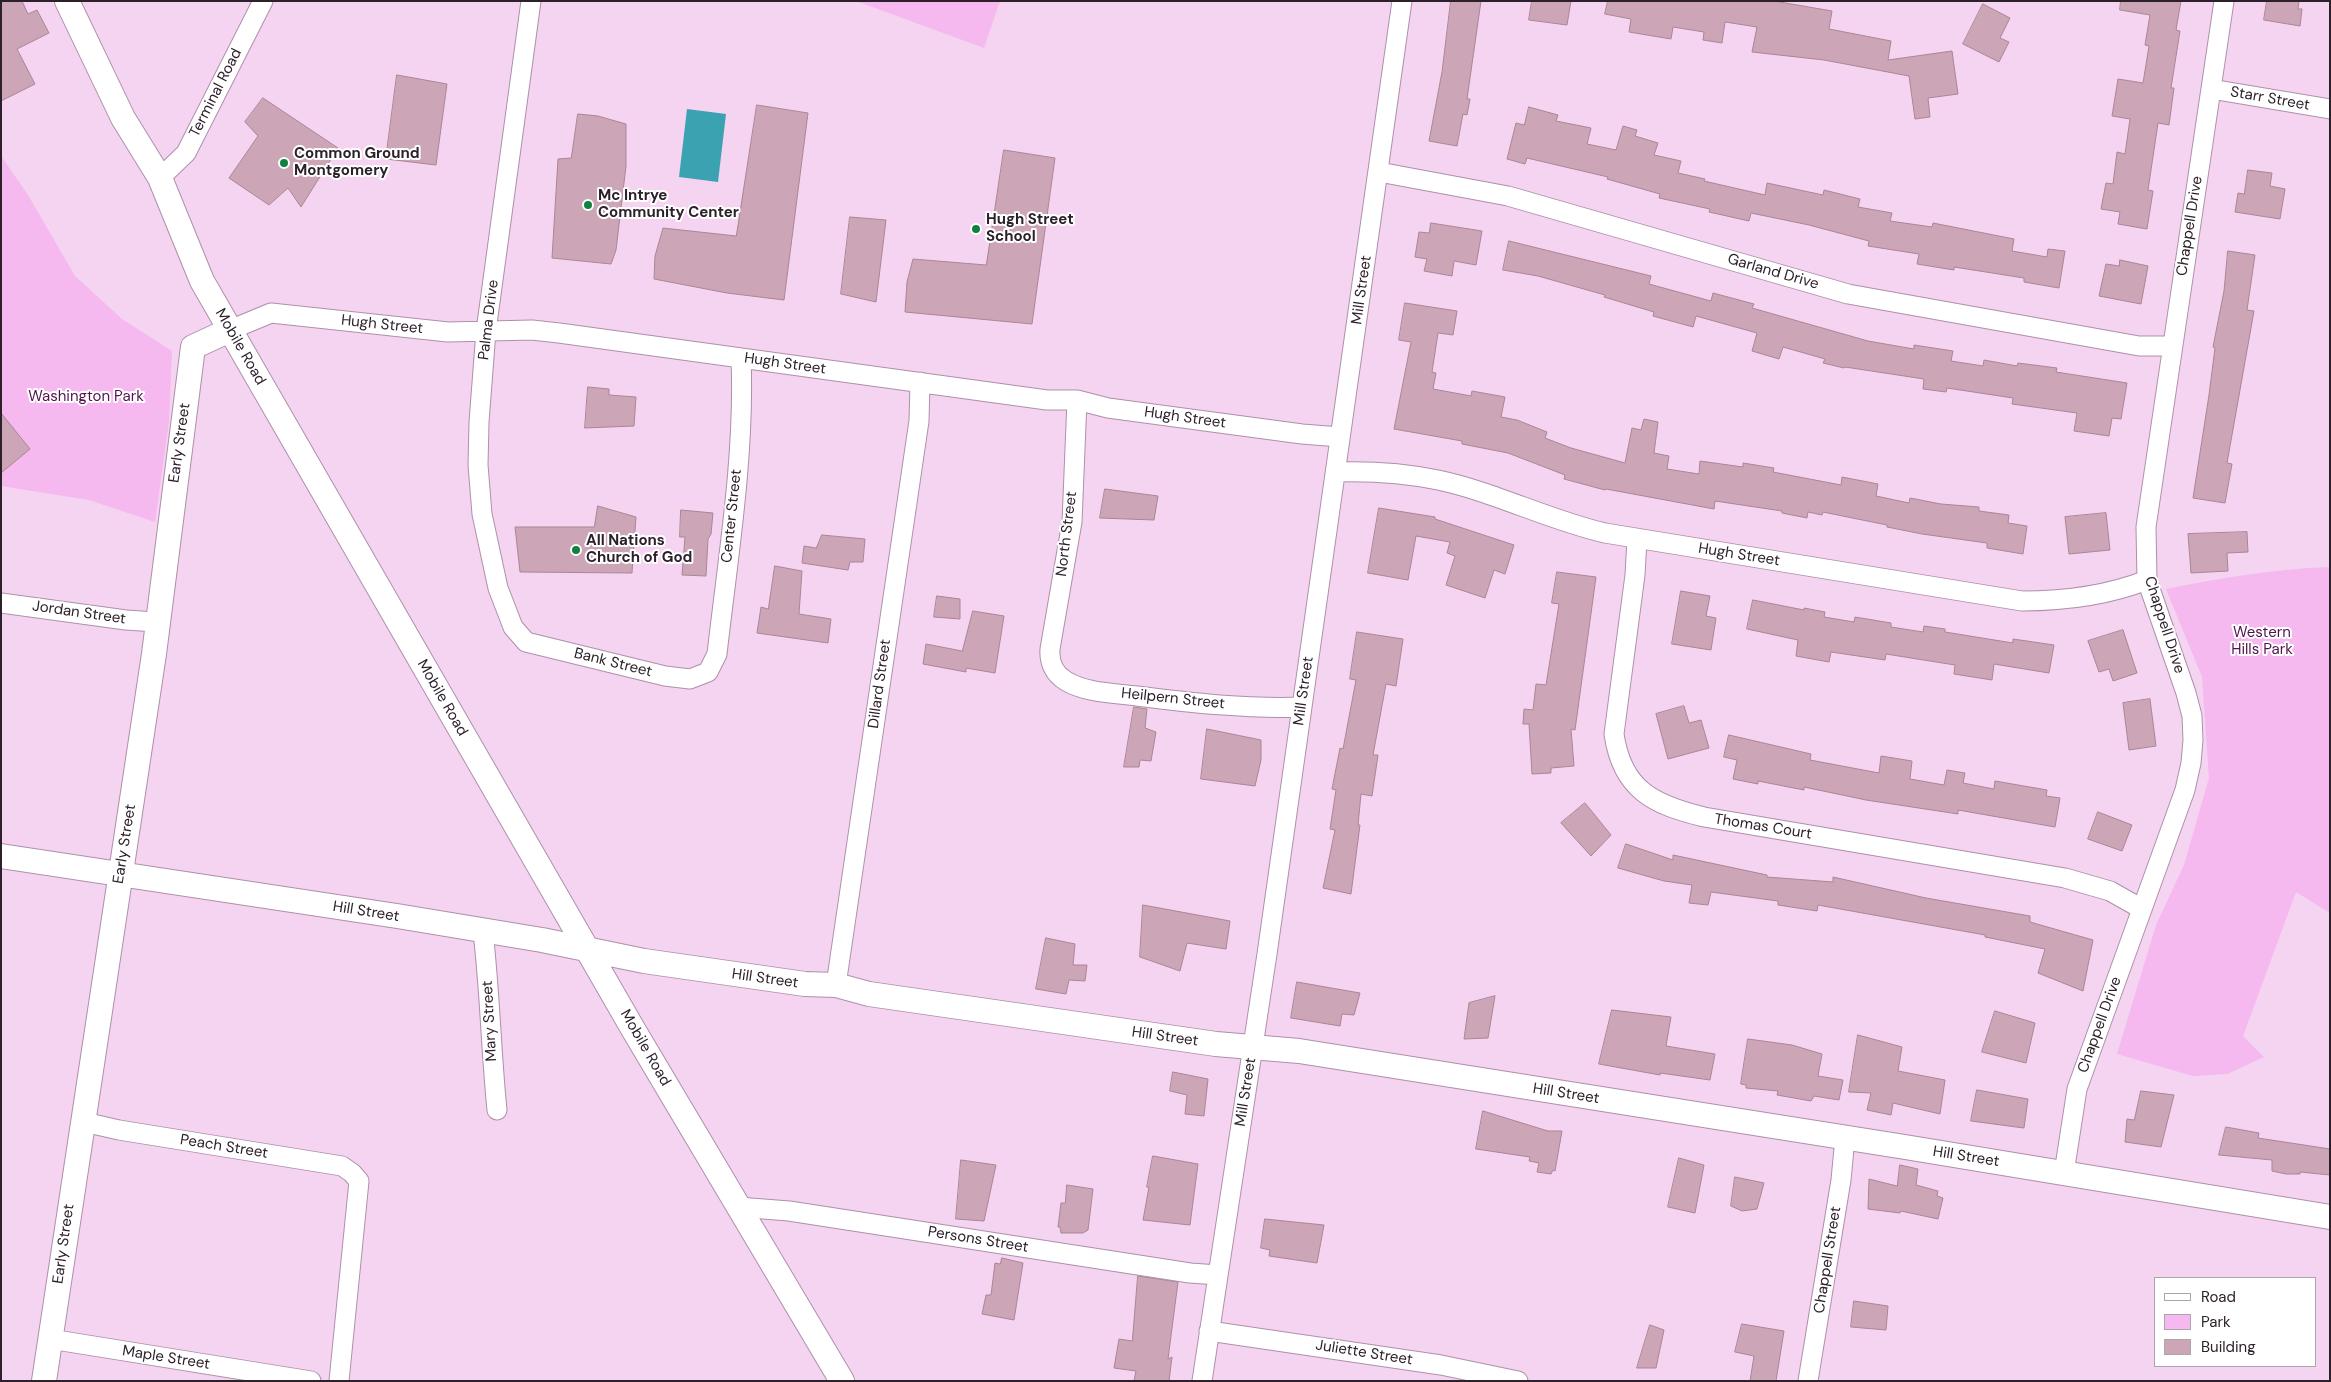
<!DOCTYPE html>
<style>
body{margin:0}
#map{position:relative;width:2331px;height:1382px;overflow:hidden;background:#f4d4f0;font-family:"DM Sans",sans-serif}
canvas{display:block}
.frame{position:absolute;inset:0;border:2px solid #2c212b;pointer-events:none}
.legend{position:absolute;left:2154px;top:1277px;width:162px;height:90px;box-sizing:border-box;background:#fff;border:1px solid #aba6aa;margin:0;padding:6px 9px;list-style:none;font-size:15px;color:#2c212b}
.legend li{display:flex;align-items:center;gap:10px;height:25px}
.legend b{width:25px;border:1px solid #aba6aa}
</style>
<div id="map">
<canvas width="2331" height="1382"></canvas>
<div class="frame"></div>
<ul class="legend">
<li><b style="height:6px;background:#fff"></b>Road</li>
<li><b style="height:14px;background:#f5b8ef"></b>Park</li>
<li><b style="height:14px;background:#cca5b6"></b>Building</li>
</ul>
</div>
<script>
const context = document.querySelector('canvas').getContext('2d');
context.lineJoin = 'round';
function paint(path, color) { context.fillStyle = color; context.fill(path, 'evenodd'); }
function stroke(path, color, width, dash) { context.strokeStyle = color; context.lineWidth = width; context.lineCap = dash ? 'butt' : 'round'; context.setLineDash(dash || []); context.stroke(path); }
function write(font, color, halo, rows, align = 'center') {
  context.font = font + ' "DM Sans",sans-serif'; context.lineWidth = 4; context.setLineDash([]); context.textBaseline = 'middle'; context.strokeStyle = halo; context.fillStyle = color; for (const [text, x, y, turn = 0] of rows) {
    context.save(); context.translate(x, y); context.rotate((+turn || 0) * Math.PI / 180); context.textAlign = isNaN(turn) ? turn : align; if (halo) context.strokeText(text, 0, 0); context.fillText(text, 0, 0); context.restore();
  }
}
paint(new Path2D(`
 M856,1H1000L984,48Z
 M1,156L28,195L75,276L122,319L172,351L169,421L155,522L89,500L1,486Z
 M2330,567V913L2296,892L2243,1036L2264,1057L2227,1074L2193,1076L2117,1054L2156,925L2184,865L2209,778L2202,677L2166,589C2220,578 2274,569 2330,567Z`), '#f5b8ef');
paint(new Path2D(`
 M687,109L726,114L718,182L679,177Z`), '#3ba2b2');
const building = new Path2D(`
 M1,1H22L28,14L37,10L49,33L17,49L35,84L1,101Z
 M1451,1H1481L1467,99H1470L1467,115L1463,114L1457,146L1429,141L1442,72Z
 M1532,1H1571L1567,25L1529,20Z
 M1608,1H1774L1832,11L1829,29L1891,41L1888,60L1952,51L1958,94L1928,98L1930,117L1915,119L1909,76L1824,60L1752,52L1757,27L1725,22L1722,43L1703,40L1704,32L1673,27L1671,39L1629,32L1631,19L1605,14Z
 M2121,1H2181L2176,30L2180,31L2171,88H2174L2169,125L2158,123L2148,190L2153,191L2147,229L2118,224L2120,212L2101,209L2106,183L2113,184L2117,152L2125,154L2130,119L2112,116L2118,79L2143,83L2149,46L2145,45L2150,15L2120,10Z
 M2267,1H2299L2298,9H2302L2300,26L2264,20Z
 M1983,4L2010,18L2000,38L2009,42L1999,62L1963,44Z
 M397,75L447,84L436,165L386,159Z
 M263,98L338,148L301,207L288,188L269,205L229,178L258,136L245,122Z
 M757,105L808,113L784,300L727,293L654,279L655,256L663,228L736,236Z
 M1529,107L1558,115L1556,121L1591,128L1587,144L1616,150L1623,126L1637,130L1635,136L1658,143L1654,155L1681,161L1678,173L1705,179L1704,181L1765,195L1767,183L1823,195L1824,190L1860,199L1858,207L1892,213L1890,221L1932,227L1933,223L2014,239L2012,251L2047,257L2048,249L2065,251L2059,288L2024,282V278L1954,267V270L1917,264L1919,254L1868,246L1869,241L1809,225L1751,213L1749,221L1709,212L1710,209L1659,198L1660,194L1607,179L1608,177L1527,158L1525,164L1507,159L1516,123L1524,125Z
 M578,114L598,116L626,124V166L616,250L611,264L552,258L558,159L571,158Z
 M1004,150L1055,158L1032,324L905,312L907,282L913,259L986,265Z
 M2248,170L2272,173L2270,186L2285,189L2280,219L2235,212L2238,193L2244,194Z
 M850,217L886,220L876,302L841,294Z
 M1431,223L1482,231L1476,265L1454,261L1452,276L1424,271L1427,259L1415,257L1419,232L1429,233Z
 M1509,241L1651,276L1649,284L1711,301L1713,293L1754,304L1752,308L1868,341L1914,349V345L1953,351L1951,361L1983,366L1984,360L2017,366L2018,363L2057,368L2056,372L2127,383L2121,419L2112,418L2109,436L2074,431L2077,413L2012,404L2013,398L1947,388L1946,392L1923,389L1924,379L1845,367L1844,368L1823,363L1825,359L1783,347L1779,359L1752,351L1757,333L1696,316L1693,327L1653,316L1654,312L1604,297L1605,295L1538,276L1503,270Z
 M2228,251L2255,255L2247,310L2254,311L2227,463L2232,464L2225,503L2193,498L2209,395L2215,348L2213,347L2224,291Z
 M2120,260L2148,266L2141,304L2099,296L2106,264L2119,266Z
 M1405,303L1457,311L1453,335L1438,333L1432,372L1436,373L1433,389L1471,396L1472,391L1505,397L1501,417L1517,420L1547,432L1545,438L1571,448L1625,463L1632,428L1641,430L1644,419L1658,422L1654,453L1669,456L1667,469L1699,474L1700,461L1743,467V463L1774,468L1773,472L1841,485L1842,477L1878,484L1876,496L1909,503L1910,498L1941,504L1979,507V511L2009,515L2008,523L2027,526L2023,554L1987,548V543L1922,534L1887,527V525L1823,512L1822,515L1808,512L1807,518L1782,513V511L1715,501L1714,509L1606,489L1605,490L1564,479L1565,475L1508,453L1462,444V441L1394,429L1411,342L1399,340Z
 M588,387L609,389V395L636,397L634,426L585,428Z
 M1,413L30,449L1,473Z
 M1105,489L1158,496L1154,520L1100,518Z
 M598,506L636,517L632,573L520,572L515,527H594Z
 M1379,508L1435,517V519L1514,545L1505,574L1494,570L1485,598L1446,585L1455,556L1447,553L1450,542L1416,536L1408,580L1368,573Z
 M681,510L713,513L711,534L708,539L706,576L682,575L685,537H680Z
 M2106,513L2110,550L2069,554L2065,517Z
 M2247,532L2248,552L2227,553L2228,571L2191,573L2188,534Z
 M822,535L865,539L863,562H850L848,570L802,563L804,546L816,548Z
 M775,566L802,571L799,614L831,619L828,643L757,633L761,607L768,609Z
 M1557,572L1596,577L1575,730L1571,729L1574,766L1551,768V773L1532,774L1529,724H1523L1524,709L1533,710L1536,684L1546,685L1559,604L1552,603Z
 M1681,591L1710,596L1706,616L1716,618L1711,650L1672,644Z
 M937,596L960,599V619L934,617Z
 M1753,600L1804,610V608L1825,612L1824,617L1854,622L1855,617L1891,623V627L1923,632L1924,626L1945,629V632L2013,643V639L2054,645L2049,673L1994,664L1992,680L1954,674L1955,665L1886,654L1885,660L1831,652L1829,662L1796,656L1798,640L1747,629Z
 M973,611L1004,616L995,673L966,668V672L923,664L926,644L962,651Z
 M2123,630L2137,673L2113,681L2109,669L2099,672L2088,641Z
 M1357,632L1403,639L1396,686L1386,684L1373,755H1378L1372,796L1361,794L1358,825H1360L1351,894L1323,888L1335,830L1330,829L1336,790L1332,789L1340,748L1343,749L1356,680L1350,679Z
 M2150,699L2156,746L2129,750L2123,703Z
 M1684,706L1689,723L1701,720L1709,748L1668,759L1656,714Z
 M1134,707L1147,709L1145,728L1156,732L1151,761L1140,760L1139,767H1124Z
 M1207,729L1261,740V760L1255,786L1201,779Z
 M1729,735L1811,754L1810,760L1879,773L1881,756L1912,761L1910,779L1944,785L1947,770L1965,773L1963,783L1994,789L1995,781L2047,790L2046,796L2060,798L2055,827L1958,810V814L1866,800L1804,787V790L1758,781V784L1733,779L1737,760L1724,757Z
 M1585,803L1611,835L1591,856L1561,823Z
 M2098,812L2132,825L2122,851L2088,839Z
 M1626,844L1673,860V855L1767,875V877L1833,882V877L1926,898L2030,916V922L2093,940L2083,991L2038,973L2045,949L1985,937V935L1818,905L1817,911L1778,905V901L1711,892L1708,905L1689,903L1692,885L1664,881L1618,868Z
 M1143,905L1230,921L1226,949L1187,943L1180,971L1140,957Z
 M1046,938L1075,944L1073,965H1087L1085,981L1069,980L1066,994L1036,989Z
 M1297,982L1360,993L1354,1015L1342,1014L1340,1026L1291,1018Z
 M1495,996L1488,1038L1464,1039L1469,1003Z
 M1612,1010L1671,1017L1666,1046L1715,1054L1710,1080L1660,1073V1075L1599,1064Z
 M1995,1011L2035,1023L2026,1063L1982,1052Z
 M1858,1035L1902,1047L1898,1071L1945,1080L1940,1114L1893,1103L1891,1115L1867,1110L1871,1093L1849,1092Z
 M1748,1039L1792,1045L1822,1054L1818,1076L1843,1080L1839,1100L1814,1096L1811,1101L1777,1095L1778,1091L1746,1088V1085L1741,1084Z
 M1173,1072L1208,1079L1204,1116L1185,1114L1187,1095L1170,1091Z
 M1977,1090L2028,1099L2024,1128L1971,1121Z
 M2141,1091L2174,1095L2161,1147L2125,1142L2127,1119L2134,1120Z
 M1483,1111L1548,1131H1562L1555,1171L1553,1170L1551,1174L1537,1172L1539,1163L1529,1161L1530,1157L1476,1149Z
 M2226,1127L2259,1133L2258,1138L2330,1149V1175L2300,1172V1174H2286L2272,1171V1160L2219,1155Z
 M1153,1156L1198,1164L1190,1225L1143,1220L1149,1187H1147Z
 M1679,1158L1704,1165L1695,1213L1668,1207Z
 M961,1160L996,1165L984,1221L956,1219Z
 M1900,1165L1918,1169L1916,1185L1938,1191L1937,1196L1943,1198L1938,1219L1901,1211L1900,1213L1868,1209L1869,1179L1897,1186Z
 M1735,1177L1764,1183L1757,1209L1742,1211L1731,1206Z
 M1067,1185L1093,1189L1088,1230L1083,1233H1061L1060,1227H1058L1061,1203H1065Z
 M1265,1219L1324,1225L1317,1263L1269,1256L1270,1250L1261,1248Z
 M1002,1258L1023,1263L1014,1320L982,1314L986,1295H991L995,1263L1000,1264Z
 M1138,1276L1178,1282L1168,1359L1172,1357L1169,1381H1134L1136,1371L1114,1368L1119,1339L1132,1341Z
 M1854,1301L1888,1306L1886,1330L1851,1327Z
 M1742,1324L1784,1331L1776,1381H1750L1754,1356L1735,1352Z
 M1650,1325L1664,1330L1656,1368H1637Z`);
paint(building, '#cca5b6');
stroke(building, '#ab8596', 1);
const minor = new Path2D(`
 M531,1L486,331L479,422L478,465L482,514L498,588L513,627L526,642L665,676L690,679L708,672L717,654C728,557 745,455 741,358
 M2211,89L2330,109
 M1379,172L1508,196L1848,294L2139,346H2172
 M160,178L186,153L263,1
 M230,330L271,313L448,332L532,330L559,333L1047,400H1077L1108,408L1302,434L1340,437
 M1077,400L1072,522L1050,649C1049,662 1054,674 1066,681C1086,693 1114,693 1137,696C1192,703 1247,709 1302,707
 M1336,472C1370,471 1404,473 1438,480C1495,492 1548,520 1605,533L2022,601C2065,601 2106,596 2147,580
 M1637,539L1635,575L1614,734C1622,790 1654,805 1704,817L2065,878L2110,891L2142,909
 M1,603L126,620L156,622
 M483,932C490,991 491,1051 497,1110
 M836,985L919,421L920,382
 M84,1122L119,1130L342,1166L352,1173L359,1181L339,1381
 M2064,1173L2077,1089L2185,790L2191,763L2193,740L2192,716L2186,693L2147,580L2146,527L2224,1
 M738,1207L789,1211L1190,1273L1218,1275
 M1209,1331L1441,1365L1518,1381
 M50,1339L311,1381
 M1202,1381L1267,954L1402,1
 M1808,1381L1841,1180L1845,1138`);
const tertiary = new Path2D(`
 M67,1L123,118L160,178L202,281L633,1029L842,1381
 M1,856L397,916L542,940L644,961L805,984L836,985L869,994L1216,1044L1299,1051L1905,1147L2330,1217
 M44,1381L154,654L193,347L230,330`);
stroke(minor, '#ae90ab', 21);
stroke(tertiary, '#ae90ab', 26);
stroke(minor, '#fff', 19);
stroke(tertiary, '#fff', 24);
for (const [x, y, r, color] of [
 [284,163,5,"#0f833b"],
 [588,205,5,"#0f833b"],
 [976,229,5,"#0f833b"],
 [576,550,5,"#0f833b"]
]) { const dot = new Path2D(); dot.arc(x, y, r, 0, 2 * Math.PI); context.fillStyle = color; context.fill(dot); stroke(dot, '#fff', 2); }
write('15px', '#2c212b', '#fff', [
 ["Terminal Road",216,93,-63],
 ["Starr Street",2270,99,10],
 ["Chappell Drive",2190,226,-81],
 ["Garland Drive",1773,272,16],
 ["Mill Street",1362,290,-82],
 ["Palma Drive",489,320,-83],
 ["Hugh Street",382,325,6],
 ["Mobile Road",240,347,60],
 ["Hugh Street",785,364,8],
 ["Hugh Street",1185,418,8],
 ["Early Street",180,443,-82],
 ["Center Street",732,516,-84],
 ["North Street",1067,534,-83],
 ["Hugh Street",1739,555,9],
 ["Jordan Street",79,613,8],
 ["Chappell Drive",2164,625,72],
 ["Bank Street",613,663,14],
 ["Dillard Street",880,684,-82],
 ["Mill Street",1304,691,-82],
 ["Mobile Road",442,698,60],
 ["Heilpern Street",1173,699,6],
 ["Thomas Court",1763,827,9],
 ["Early Street",125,844,-81],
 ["Hill Street",366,912,9],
 ["Hill Street",765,979,8],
 ["Mary Street",490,1021,-93],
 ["Chappell Drive",2100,1025,-70],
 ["Hill Street",1165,1037,8],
 ["Mobile Road",645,1048,60],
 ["Mill Street",1246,1092,-81],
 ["Hill Street",1566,1094,9],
 ["Peach Street",224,1147,9],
 ["Hill Street",1966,1157,9],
 ["Persons Street",978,1240,9],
 ["Early Street",64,1244,-82],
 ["Chappell Street",1828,1260,-81],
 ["Juliette Street",1364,1353,9],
 ["Maple Street",166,1358,9]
]);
write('bold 15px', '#2c212b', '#fff', [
 ["Common Ground",294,154],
 ["Montgomery",294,171],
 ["Mc Intrye",598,196],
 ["Community Center",598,213],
 ["Hugh Street",986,220],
 ["School",986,237],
 ["All Nations",586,541],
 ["Church of God",586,558]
], 'left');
write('15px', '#4f144c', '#fff', [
 ["Washington Park",86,397],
 ["Western",2262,633],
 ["Hills Park",2262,650]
]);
</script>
